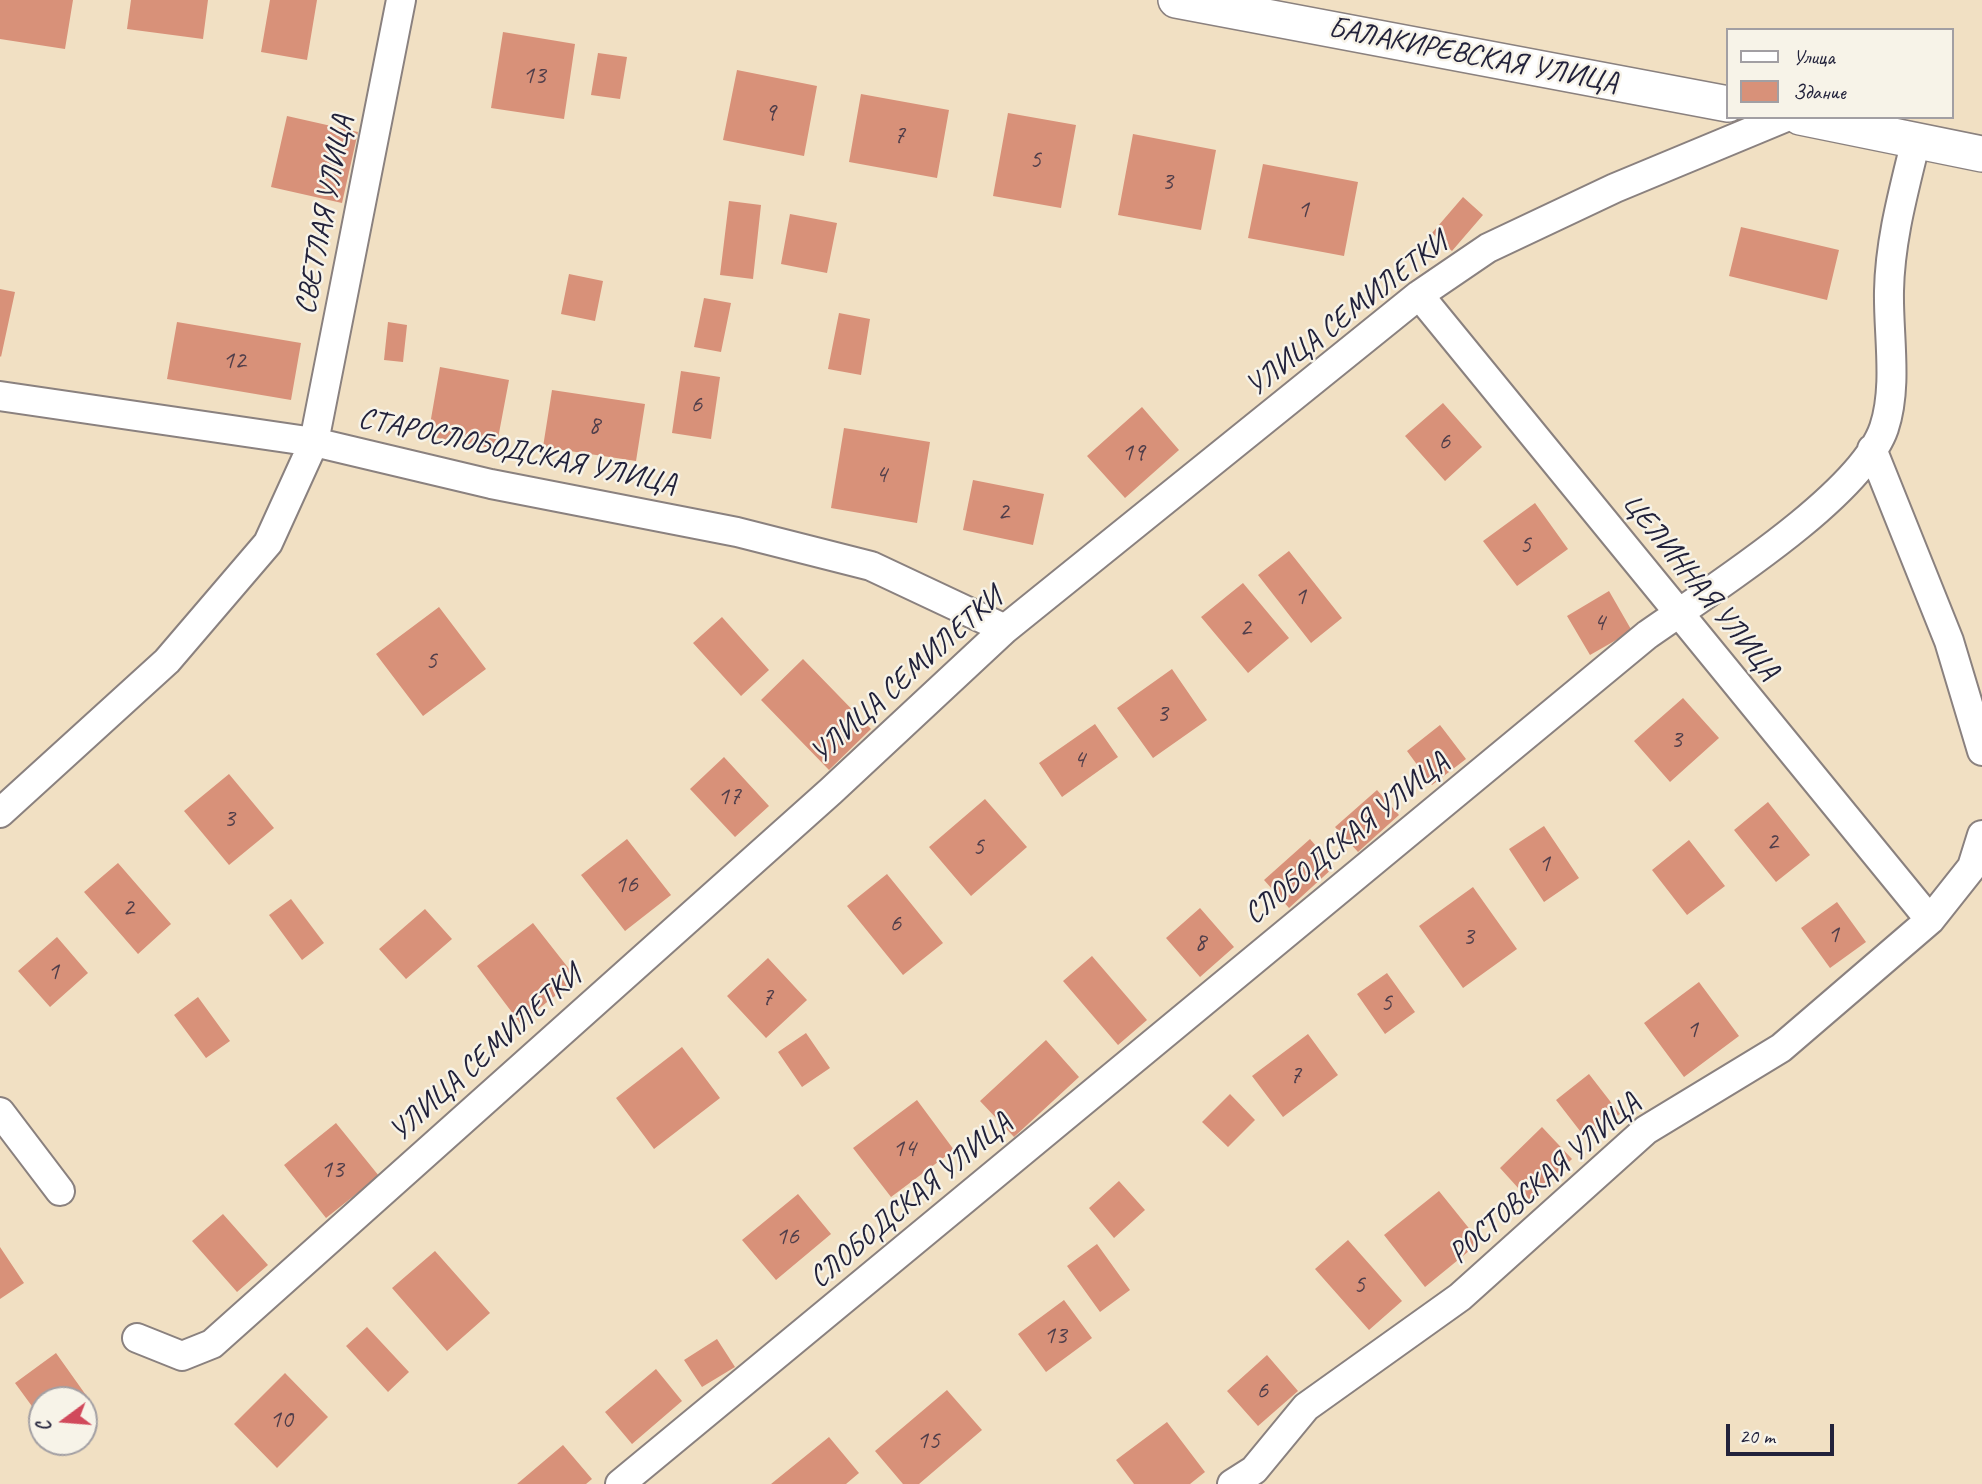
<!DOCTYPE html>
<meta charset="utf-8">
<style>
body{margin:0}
#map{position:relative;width:1982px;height:1484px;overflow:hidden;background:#f1e0c3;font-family:Caveat,sans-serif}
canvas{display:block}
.legend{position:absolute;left:1726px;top:28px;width:228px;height:91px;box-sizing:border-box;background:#f7f3e8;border:2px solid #a29fa3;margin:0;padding:9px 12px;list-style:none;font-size:21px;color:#22223b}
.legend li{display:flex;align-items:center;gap:14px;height:35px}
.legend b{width:35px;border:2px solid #a29fa3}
.north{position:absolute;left:28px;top:1386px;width:70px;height:70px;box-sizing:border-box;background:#f7f3e8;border:2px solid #a29fa3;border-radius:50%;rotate:254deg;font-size:19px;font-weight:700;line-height:28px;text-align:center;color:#22223b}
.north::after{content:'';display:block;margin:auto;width:24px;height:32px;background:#d1495b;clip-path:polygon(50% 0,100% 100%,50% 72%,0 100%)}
.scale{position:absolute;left:1726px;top:1424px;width:108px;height:32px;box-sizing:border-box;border:4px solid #22223b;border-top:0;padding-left:9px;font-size:21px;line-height:24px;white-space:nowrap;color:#22223b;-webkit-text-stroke:5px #f7f3e8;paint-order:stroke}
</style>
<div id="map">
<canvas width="1982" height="1484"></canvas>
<ul class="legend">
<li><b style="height:9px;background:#fff"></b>Улица</li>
<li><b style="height:19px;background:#d89179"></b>Здание</li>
</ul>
<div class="north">С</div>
<div class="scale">20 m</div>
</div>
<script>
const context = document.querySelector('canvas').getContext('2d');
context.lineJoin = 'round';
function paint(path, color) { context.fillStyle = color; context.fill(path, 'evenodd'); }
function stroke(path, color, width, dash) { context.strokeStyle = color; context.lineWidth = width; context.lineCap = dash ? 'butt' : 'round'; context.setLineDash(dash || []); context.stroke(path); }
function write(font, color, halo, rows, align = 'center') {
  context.font = font + ' Caveat,sans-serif'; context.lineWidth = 5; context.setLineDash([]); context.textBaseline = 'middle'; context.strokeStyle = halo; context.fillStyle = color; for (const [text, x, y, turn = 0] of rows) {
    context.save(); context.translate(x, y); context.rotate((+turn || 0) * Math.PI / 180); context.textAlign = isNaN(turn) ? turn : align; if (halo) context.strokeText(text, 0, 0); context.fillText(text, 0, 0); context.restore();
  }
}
paint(new Path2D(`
 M0,0H73L65,49L0,39Z
 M131,0H208L203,39L127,29Z
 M270,0H317L307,60L261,52Z
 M503,32L575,44L564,119L491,108Z
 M598,53L627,57L620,99L591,95Z
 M737,70L817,86L804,156L723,140Z
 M861,94L949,110L937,178L849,162Z
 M1008,113L1076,125L1061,208L993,196Z
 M287,116L358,132L342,203L271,187Z
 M1133,134L1216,150L1201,230L1118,215Z
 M1263,164L1358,182L1344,256L1248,238Z
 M1463,197L1483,215L1452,251L1432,233Z
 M729,201L761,205L753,279L720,275Z
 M790,214L837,223L827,273L781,264Z
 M1741,227L1839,250L1827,300L1729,276Z
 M569,274L603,281L595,321L561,314Z
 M0,289L15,292L1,357L0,356Z
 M704,298L731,303L721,352L694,347Z
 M839,313L870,319L861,375L828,369Z
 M177,322L301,343L291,400L167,379Z
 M388,322L407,325L403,362L384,360Z
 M440,367L509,380L496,449L428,436Z
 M681,371L720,377L711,439L672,433Z
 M552,390L645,404L636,461L543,447Z
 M1443,403L1482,447L1445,481L1405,436Z
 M1142,407L1179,450L1125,498L1087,456Z
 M844,428L930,442L917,523L831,508Z
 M973,480L1044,494L1033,545L963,530Z
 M1535,503L1568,549L1517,586L1483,541Z
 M1289,551L1342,618L1311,643L1258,575Z
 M1243,583L1289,638L1248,673L1201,617Z
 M1609,591L1632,631L1590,655L1567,616Z
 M439,607L486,669L423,716L376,654Z
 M722,617L769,670L741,696L693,643Z
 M803,659L871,729L829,770L761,700Z
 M1172,669L1207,720L1153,758L1117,708Z
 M1683,698L1719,738L1670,782L1634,741Z
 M1095,724L1118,757L1062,797L1039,763Z
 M1440,725L1466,759L1432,785L1407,751Z
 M724,757L769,806L735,837L690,789Z
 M229,774L274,828L229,865L184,811Z
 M1377,790L1399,815L1358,852L1335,827Z
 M985,799L1027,847L971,896L929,847Z
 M1768,802L1810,855L1776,882L1734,830Z
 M1544,826L1579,878L1544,902L1509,849Z
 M627,839L671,895L625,931L581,875Z
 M1310,839L1334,867L1289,908L1264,880Z
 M1689,840L1725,886L1687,915L1652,870Z
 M118,863L171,924L138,954L84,892Z
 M887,874L943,943L903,975L847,906Z
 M1473,887L1517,949L1463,988L1419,926Z
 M291,899L324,943L302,960L269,915Z
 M1837,902L1866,942L1830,968L1801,928Z
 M1200,908L1234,947L1200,977L1166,938Z
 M425,909L452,939L406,979L379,949Z
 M533,923L577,979L520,1023L477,966Z
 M57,937L88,973L50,1007L18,971Z
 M1092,956L1147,1020L1118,1045L1063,981Z
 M768,958L807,1000L766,1038L727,996Z
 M1387,973L1415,1012L1385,1034L1357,994Z
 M1699,982L1739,1036L1684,1077L1644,1023Z
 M198,997L230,1041L206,1058L174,1015Z
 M806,1033L830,1068L802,1087L778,1052Z
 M1308,1034L1338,1075L1283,1117L1252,1076Z
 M1046,1040L1079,1077L1014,1137L980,1101Z
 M682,1047L720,1098L654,1149L616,1098Z
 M1589,1074L1620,1114L1587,1140L1556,1100Z
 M1230,1094L1255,1120L1228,1147L1202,1122Z
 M917,1100L954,1150L891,1197L853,1148Z
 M336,1123L379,1176L326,1218L284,1165Z
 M1542,1127L1572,1159L1529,1200L1500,1168Z
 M1119,1181L1145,1210L1114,1238L1089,1208Z
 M1439,1191L1480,1242L1425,1287L1384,1235Z
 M798,1194L831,1234L776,1280L742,1240Z
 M223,1214L268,1265L237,1292L192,1241Z
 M1348,1240L1402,1301L1369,1330L1315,1269Z
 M1097,1244L1130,1290L1100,1312L1067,1266Z
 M0,1247L24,1283L0,1299Z
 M435,1251L490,1313L447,1351L392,1288Z
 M1064,1300L1092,1338L1046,1372L1018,1334Z
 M367,1327L409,1372L388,1392L346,1346Z
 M717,1339L735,1367L702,1387L684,1360Z
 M56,1353L93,1405L84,1411V1400H42V1420L15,1383Z
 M1267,1355L1298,1391L1258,1426L1227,1391Z
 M656,1369L682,1401L632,1444L605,1412Z
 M285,1373L328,1417L277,1468L234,1424Z
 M947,1390L982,1430L919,1484H903L875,1451Z
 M1167,1422L1205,1472L1190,1484H1134L1116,1460Z
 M829,1437L859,1473L846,1484H771Z
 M563,1445L592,1479L586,1484H517Z`), '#d89179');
const minor = new Path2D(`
 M1419,295L1930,920
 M0,396L314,442L491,484L737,532L871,566L1005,629
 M1872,449L1949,641L1982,751
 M0,813L167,661L268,543L314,442L401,0
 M0,1112L60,1191
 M137,1338L182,1356L212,1344L831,791L1005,629L1419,295L1488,248L1615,188L1786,117
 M620,1484L1647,635C1708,592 1861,496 1884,428C1898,386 1888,334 1889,291C1890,239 1904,190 1916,140
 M1232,1484L1254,1470L1306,1407L1460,1297L1646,1130L1781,1048L1930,920L1972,867L1982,835`);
const tertiary = new Path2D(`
 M1176,0L1728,104
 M1800,117L1982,154`);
stroke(minor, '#8a817f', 32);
stroke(tertiary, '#8a817f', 38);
stroke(minor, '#fff', 28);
stroke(tertiary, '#fff', 35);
write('26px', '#503e4a', null, [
 ["13",534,76],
 ["9",770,113],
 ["7",899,136],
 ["5",1035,160],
 ["3",1167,182],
 ["1",1303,210],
 ["12",234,361],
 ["6",696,405],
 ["8",594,426],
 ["6",1444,442],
 ["19",1133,453],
 ["4",881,475],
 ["2",1003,512],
 ["5",1525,545],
 ["1",1300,597],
 ["4",1599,623],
 ["2",1245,628],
 ["5",431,661],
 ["3",1162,714],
 ["3",1676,740],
 ["4",1079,760],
 ["17",729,797],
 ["3",229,819],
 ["2",1772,842],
 ["5",978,847],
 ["1",1544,864],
 ["16",626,885],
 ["2",128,908],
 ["6",895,924],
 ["1",1833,935],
 ["3",1468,937],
 ["8",1200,943],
 ["1",53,972],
 ["7",767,998],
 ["5",1386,1003],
 ["1",1692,1030],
 ["7",1295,1076],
 ["14",904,1149],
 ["13",332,1170],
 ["16",787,1237],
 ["5",1359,1285],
 ["13",1055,1336],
 ["6",1262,1391],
 ["10",281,1420],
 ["15",928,1441]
]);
write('30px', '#22223b', '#f7f3e8', [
 ["БАЛАКИРЕВСКАЯ УЛИЦА",1473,56,11],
 ["СВЕТЛАЯ УЛИЦА",325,215,-79],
 ["УЛИЦА СЕМИЛЕТКИ",1347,315,-38],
 ["СТАРОСЛОБОДСКАЯ УЛИЦА",517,452,12],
 ["ЦЕЛИННАЯ УЛИЦА",1700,587,51],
 ["УЛИЦА СЕМИЛЕТКИ",907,676,-42],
 ["СЛОБОДСКАЯ УЛИЦА",1347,839,-39],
 ["УЛИЦА СЕМИЛЕТКИ",486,1054,-42],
 ["РОСТОВСКАЯ УЛИЦА",1545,1179,-41],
 ["СЛОБОДСКАЯ УЛИЦА",911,1201,-40]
]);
</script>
